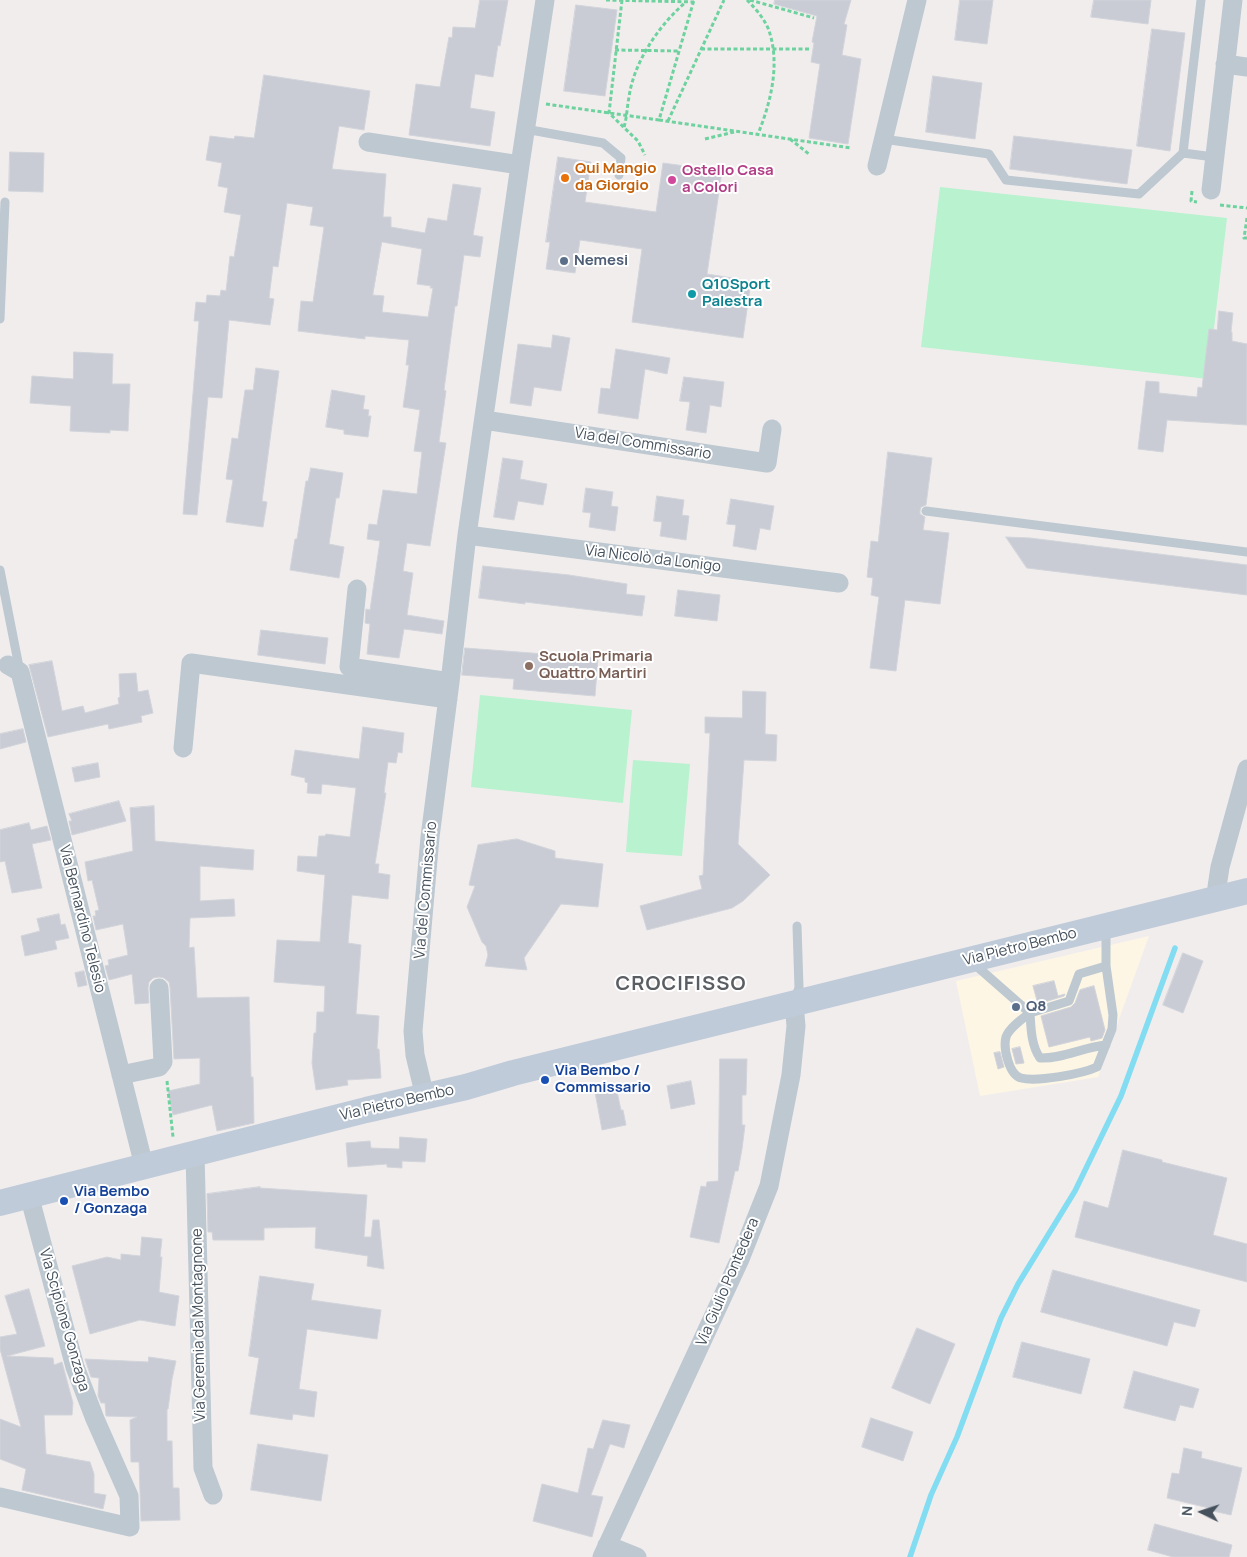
<!DOCTYPE html>
<meta charset="utf-8">
<style>
body{margin:0}
#map{position:relative;width:1247px;height:1557px;overflow:hidden;background:#f1eded;font-family:Manrope,sans-serif}
canvas{display:block}
.north{position:absolute;left:1177px;top:1487px;width:50px;height:50px;-webkit-text-stroke:4px #fff;paint-order:stroke;rotate:274deg;font-size:14px;font-weight:700;line-height:20px;text-align:center;color:#45515c}
.north::after{content:'';display:block;margin:auto;width:18px;height:22px;background:#45515c;clip-path:polygon(50% 0,100% 100%,50% 72%,0 100%)}
</style>
<div id="map">
<canvas width="1247" height="1557"></canvas>
<div class="north">N</div>
</div>
<script>
const context = document.querySelector('canvas').getContext('2d');
context.lineJoin = 'round';
function paint(path, color) { context.fillStyle = color; context.fill(path, 'evenodd'); }
function stroke(path, color, width, dash) { context.strokeStyle = color; context.lineWidth = width; context.lineCap = dash ? 'butt' : 'round'; context.setLineDash(dash || []); context.stroke(path); }
function write(font, color, halo, rows, align = 'center') {
  context.font = font + ' Manrope,sans-serif'; context.lineWidth = 4; context.setLineDash([]); context.textBaseline = 'middle'; context.strokeStyle = halo; context.fillStyle = color; for (const [text, x, y, turn = 0] of rows) {
    context.save(); context.translate(x, y); context.rotate((+turn || 0) * Math.PI / 180); context.textAlign = isNaN(turn) ? turn : align; if (halo) context.strokeText(text, 0, 0); context.fillText(text, 0, 0); context.restore();
  }
}
paint(new Path2D(`
 M1149,936L1098,1077L980,1096L956,981Z`), '#fdf6e5');
paint(new Path2D(`
 M940,187L1227,218L1208,379L921,347Z
 M480,695L632,710L623,803L471,787Z
 M633,760L690,764L682,856L626,852Z`), '#b8f2ce');
stroke(new Path2D(`
 M910,1557L931,1495L957,1437L1001,1318L1018,1284L1075,1191L1121,1096L1175,948`), '#82dcf2', 5.5);
const building = new Path2D(`
 M480,0H508L500,46L498,45L493,77L475,74L470,108L495,112L490,146L409,135L416,84L440,87L449,37L452,38L453,27L475,28Z
 M775,0H851L844,24L847,25L842,55L861,59L848,144L809,138L820,64L811,62L814,43L812,42L817,16L774,4Z
 M960,0H993L987,44L955,40Z
 M1094,0H1151L1148,24L1091,17Z
 M576,5L617,10L605,96L564,91Z
 M1152,29L1185,33L1170,151L1137,146Z
 M264,75L370,91L364,130L339,126L332,169L386,174L383,217H391V227L425,233L428,218L447,221L453,184L481,188L473,235L483,237L480,257L464,255L457,306H455L444,390L446,391L439,442L446,443L430,546L407,543L403,571L413,573L407,615L444,621L442,634L404,629L399,658L367,654L370,624L365,623L366,609L370,610L380,541L367,539L369,524L377,525L383,490L417,494L422,452L414,451L420,410L403,407L409,365H406L409,340L365,336V339L298,331L301,301L313,302L324,227L310,225L313,207L287,203L278,267L273,266L269,298L274,299L270,325L229,320L222,398L208,397L197,515L183,514L199,321H194L196,302L206,303L207,295L220,296L221,290L226,291L230,256L234,257L241,215L224,212L228,188L218,186L222,163L206,160L210,136L234,139L235,136L254,138ZM382,242L422,249L417,284L431,286L430,288H433L428,317L382,312L384,296L373,295Z
 M933,76L982,83L975,139L926,132Z
 M1014,136L1132,150L1127,184L1010,169Z
 M10,152L44,153L43,192L9,191Z
 M558,157L591,162L585,202L656,212L663,163L722,171L707,274L751,281L743,338L632,322L642,249L580,240L575,273L546,269L550,242H546Z
 M1219,311L1233,313L1231,332H1232V341L1247,344V425L1167,420L1163,452L1138,449L1146,381L1159,382V393L1197,397L1198,387L1202,388L1209,329L1217,330Z
 M553,335L570,338L561,391L534,387L531,406L510,403L518,344L551,348Z
 M616,349L670,358L667,374L645,369L638,419L598,413L601,388L610,389Z
 M74,352L113,354L112,384H130L128,431L110,430V433L70,431L71,406L30,403L32,376L73,379Z
 M256,368L279,371L262,501L267,502L263,527L226,522L233,480L226,479L232,438L238,439L245,390H253Z
 M684,377L724,382L721,407L710,405L706,433L686,430L690,402L680,401Z
 M332,390L365,396L363,409L369,410L368,416H371L368,437L344,434V430L326,427Z
 M888,452L932,458L926,505L921,507L920,510V514L925,517L923,530L949,533L940,604L905,600L896,671L870,668L879,597L871,595L873,578L867,577L871,541L878,542Z
 M503,458L523,461L520,479L547,484L543,505L518,501L514,520L494,517Z
 M311,468L343,473L339,498H336L329,544L344,547L339,578L290,570L295,539H297L306,481H308Z
 M586,488L613,492L611,506L618,507L615,531L589,527L591,513L583,512Z
 M657,496L684,500L682,515L689,516L686,540L660,536L662,522L654,521Z
 M731,499L774,506L770,530L760,528L756,550L733,546L736,525L727,524Z
 M1006,537L1030,538L1247,565V595L1027,568Z
 M483,566L569,575L627,584L626,594L645,596L642,616L525,602V604L479,598Z
 M678,590L720,595L717,621L675,616Z
 M261,630L328,638L325,664L258,655Z
 M465,648L598,658L595,696L513,689L514,679L462,675Z
 M52,661L62,711L83,706L85,713L119,704L118,698L120,697L119,674L136,673L138,692L148,690L153,713L141,716L142,722L109,729L108,724L48,737L29,665Z
 M743,691L766,692L765,734L777,735L776,761L744,760L738,844L770,875L743,901L732,908L647,930L640,906L702,889L699,876L703,875L710,733H705V717L742,718Z
 M363,727L404,733L402,753L398,752L396,763L388,762L384,793H386L375,864H379L378,873L390,875L388,899L352,895L348,943L361,945L356,1014L379,1016L377,1049H379L381,1078L347,1080L348,1085L316,1090L312,1063L314,1033H316L317,1012H324L325,986L274,982L277,940L320,942L325,875L297,871L298,856L317,857L319,836H325L326,834L350,837L356,788L322,784L321,794L307,793L308,783L305,782V778L291,775L295,750L359,759Z
 M23,729L26,742L0,749V734Z
 M98,763L100,777L75,782L72,768Z
 M119,801L126,821L72,835L69,821H72L69,814Z
 M154,806L155,841L254,850L253,870L200,866V901L234,899L235,916L190,918L189,948L194,947L197,998L249,997L251,1077H253L254,1123L217,1131L212,1105L173,1115L168,1091L200,1084V1058L174,1059L170,987L169,982L164,978L159,977L153,978L149,982L148,988L149,1003L135,1004L132,974L109,980L105,966L109,965L108,960L128,955L123,924L96,930L93,916H96L95,911L99,910L92,880L88,881L85,862L133,851L130,808Z
 M29,823L31,830L47,826L51,840L32,844L42,888L12,893L5,861L0,862V830Z
 M517,839L555,851V858L603,864L598,907L561,904L524,958L527,970L485,966L488,955L486,946L482,942L467,907L475,886L469,885L478,845Z
 M59,914L61,925L65,924L69,938L55,941L57,949L25,956L21,936L40,931L37,919Z
 M1183,953L1203,961L1183,1013L1163,1005Z
 M84,971L87,985L78,987L75,973Z
 M1054,981L1058,996L1065,994L1064,996L1038,1004L1033,986Z
 M1094,986L1105,1030L1102,1038L1091,1041L1090,1037L1049,1047L1041,1016L1071,1007L1075,1003L1080,990Z
 M1020,1047L1024,1063L1016,1064L1012,1049Z
 M1000,1052L1004,1067L998,1069L994,1053Z
 M720,1059H747L746,1095H742V1125H745L742,1149L738,1171H735L719,1243L690,1237L701,1186L706,1187L707,1182L718,1181Z
 M691,1081L695,1104L671,1109L667,1086Z
 M616,1087L621,1110H623L626,1125L602,1130L595,1092Z
 M400,1137L427,1139L425,1162L402,1161V1168L387,1167V1164L348,1167L346,1143L370,1141L371,1148L399,1149Z
 M1123,1150L1162,1160V1162L1227,1178L1213,1235L1247,1244V1282L1075,1237L1084,1201L1108,1208Z
 M260,1187V1188L367,1195L364,1237H371L373,1220H379L384,1269L367,1266L368,1256L315,1248L316,1227L264,1228V1240H213L212,1232H208L207,1194Z
 M142,1237L162,1239L160,1257H162L159,1292L179,1296L175,1326L140,1320L90,1334L72,1266L107,1257L121,1260V1254L140,1256Z
 M1053,1270L1200,1310L1195,1327L1174,1322L1167,1346L1041,1312Z
 M260,1276L314,1284L311,1300L381,1310L377,1339L307,1329L299,1389L317,1392L314,1417L293,1414L292,1420L250,1414L259,1358L249,1356Z
 M29,1289L45,1346L7,1356L53,1358L54,1365L62,1362L73,1403L72,1415H44L46,1454L90,1462L94,1474V1493L106,1495L103,1509L22,1490L26,1469L0,1459V1419L21,1427L0,1349V1337L17,1334L5,1296Z
 M917,1328L955,1344L930,1404L892,1388Z
 M1022,1342L1090,1359L1081,1394L1013,1377Z
 M149,1357L176,1361L172,1379L168,1409H167V1441H172L173,1488H179L180,1520L141,1521L139,1462H131L130,1420L137,1417L106,1416L105,1403H101L98,1396L99,1378L91,1377L85,1359L148,1362Z
 M1134,1371L1199,1389L1193,1408L1180,1405L1175,1421L1124,1408Z
 M871,1418L913,1432L903,1461L862,1447Z
 M603,1420L630,1425L624,1448L610,1444L591,1495L603,1497L592,1537L533,1521L542,1484L578,1493L588,1448L593,1449Z
 M258,1444L328,1455L321,1501L251,1490Z
 M1184,1448L1202,1452L1201,1458L1242,1468L1231,1515L1213,1511V1509L1167,1498L1172,1473L1179,1474Z
 M1155,1524L1232,1545L1229,1557H1173L1148,1550Z`);
paint(building, '#c9ccd4');
stroke(building, '#d1d4da', 1);
stroke(new Path2D(`
 M606,0L694,2
 M622,0L609,113L638,141L645,155
 M747,0C755,8 763,17 768,28C781,62 771,102 758,134
 M750,0L814,18
 M701,49H810
 M615,50L679,51
 M546,104L659,120L694,0
 M659,120L851,148
 M668,121L724,0
 M624,127C627,117 627,107 629,97C634,61 660,24 687,1
 M705,139L734,132
 M790,139L809,154
 M1192,191L1191,201L1197,202
 M1220,205L1247,208
 M1247,218L1244,238H1247
 M167,1081L173,1137`), '#6ed29f', 3, [4, 2.5]);
stroke(new Path2D(`
 M525,129L603,143L621,158L619,175
 M883,139L989,154L1006,180L1139,194L1183,153L1201,0
 M1183,153L1214,157
 M0,319L5,202
 M926,511L1247,552
 M0,570L20,672
 M973,963L1030,1013L1069,1001L1079,974L1106,966V928
 M795,998L799,988L797,926
 M1030,1013C1022,1019 1009,1028 1006,1037C1003,1048 1009,1075 1021,1078C1037,1082 1082,1074 1097,1067L1112,1029L1113,1015L1106,966
 M1030,1013C1031,1028 1031,1045 1040,1058C1062,1059 1084,1047 1106,1045`), '#bdc8d1', 9);
stroke(new Path2D(`
 M1225,64L1247,67
 M368,142L520,165
 M877,166L917,0
 M1211,190L1233,0
 M484,420L767,463L772,429
 M467,535L839,583
 M357,589L349,667L450,682
 M8,665L20,672L144,1166
 M183,748L191,663L448,699
 M1219,898L1217,887L1220,867L1247,769
 M121,1075L159,1067L163,1062L159,988
 M425,1097L415,1055L413,1031L430,837L450,682L467,535L520,165L545,0
 M195,1154L203,1468L213,1495
 M0,1497L130,1527L129,1496L95,1419L75,1367L29,1195
 M607,1545L637,1557
 M602,1557L740,1259L769,1186L791,1075L796,1026L794,1003`), '#bdc8d1', 19);
stroke(new Path2D(`
 M0,1203L366,1110L466,1087L513,1073L1247,891`), '#bfcbd8', 26);
for (const [x, y, r, color] of [
 [565,178,5,"#e8710a"],
 [672,180,5,"#d1479c"],
 [564,261,5,"#5c6f8a"],
 [692,294,5,"#0f9aa8"],
 [529,666,5,"#8d6e63"],
 [1016,1007,5,"#5c6f8a"],
 [545,1080,5,"#1a4fb4"],
 [64,1201,5,"#1a4fb4"]
]) { const dot = new Path2D(); dot.arc(x, y, r, 0, 2 * Math.PI); context.fillStyle = color; context.fill(dot); stroke(dot, '#fff', 2); }
write('bold 15px', '#c56008', '#fff', [
 ["Qui Mangio",575,169],
 ["da Giorgio",575,186]
], 'left');
write('bold 15px', '#b23c85', '#fff', [
 ["Ostello Casa",682,171],
 ["a Colori",682,188]
], 'left');
write('bold 15px', '#4e5e75', '#fff', [
 ["Nemesi",574,261],
 ["Q8",1026,1007]
], 'left');
write('bold 15px', '#0d838f', '#fff', [
 ["Q10Sport",702,285],
 ["Palestra",702,302]
], 'left');
write('15px', '#45515c', '#fff', [
 ["Via del Commissario",643,444,9],
 ["Via Nicolò da Lonigo",653,559,7],
 ["Via del Commissario",426,890,-85],
 ["Via Bernardino Telesio",82,919,76],
 ["Via Pietro Bembo",1020,947,-14],
 ["Via Pietro Bembo",397,1103,-13],
 ["Via Giulio Pontedera",728,1282,-67],
 ["Via Scipione Gonzaga",64,1320,74],
 ["Via Geremia da Montagnone",199,1325,-91]
]);
write('bold 15px', '#785e54', '#fff', [
 ["Scuola Primaria",539,657],
 ["Quattro Martiri",539,674]
], 'left');
write('bold 15px', '#164399', '#fff', [
 ["Via Bembo /",555,1071],
 ["Commissario",555,1088],
 ["Via Bembo",74,1192],
 ["/ Gonzaga",74,1209]
], 'left');
context.letterSpacing = '1px';
write('bold 20px', '#5a5e63', '#fff', [
 ["CROCIFISSO",681,984]
]);
context.letterSpacing = '0px';
</script>
